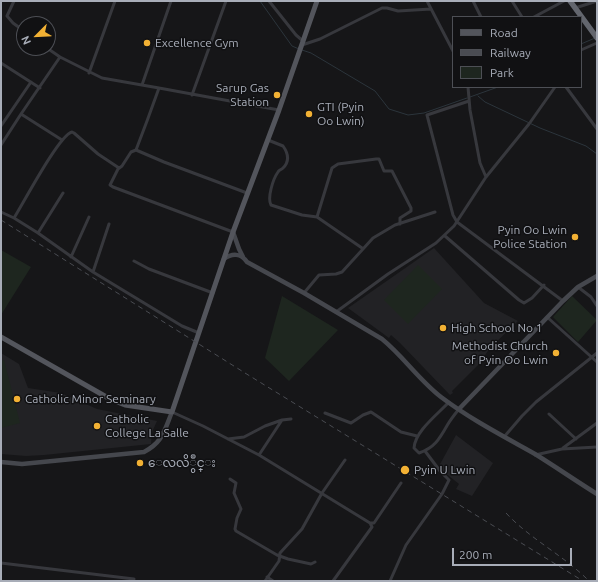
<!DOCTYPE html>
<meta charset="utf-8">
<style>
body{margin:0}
#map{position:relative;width:598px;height:582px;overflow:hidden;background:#161618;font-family:Ubuntu,sans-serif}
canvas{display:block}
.frame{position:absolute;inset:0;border:2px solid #a8adb8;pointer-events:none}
.legend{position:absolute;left:452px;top:16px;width:130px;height:72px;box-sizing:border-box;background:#111113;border:1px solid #4d4f55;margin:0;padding:5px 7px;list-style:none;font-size:12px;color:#a8adb8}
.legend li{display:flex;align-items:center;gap:8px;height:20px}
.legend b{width:20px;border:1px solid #4d4f55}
.north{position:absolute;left:16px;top:16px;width:40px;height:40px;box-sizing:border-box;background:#111113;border:1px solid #4d4f55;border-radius:50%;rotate:246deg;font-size:11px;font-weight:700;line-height:16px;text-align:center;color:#a8adb8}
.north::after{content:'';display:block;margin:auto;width:14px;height:18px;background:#f2b134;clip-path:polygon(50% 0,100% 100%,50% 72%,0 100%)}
.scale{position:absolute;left:452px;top:548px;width:120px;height:18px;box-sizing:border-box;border:2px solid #a8adb8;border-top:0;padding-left:5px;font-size:12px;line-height:14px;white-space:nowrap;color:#a8adb8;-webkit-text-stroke:3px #111113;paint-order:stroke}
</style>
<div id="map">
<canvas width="598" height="582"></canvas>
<div class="frame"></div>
<ul class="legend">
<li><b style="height:5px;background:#53555c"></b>Road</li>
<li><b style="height:5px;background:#4a4c52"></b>Railway</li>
<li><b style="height:11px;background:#1e261f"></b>Park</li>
</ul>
<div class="north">N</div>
<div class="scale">200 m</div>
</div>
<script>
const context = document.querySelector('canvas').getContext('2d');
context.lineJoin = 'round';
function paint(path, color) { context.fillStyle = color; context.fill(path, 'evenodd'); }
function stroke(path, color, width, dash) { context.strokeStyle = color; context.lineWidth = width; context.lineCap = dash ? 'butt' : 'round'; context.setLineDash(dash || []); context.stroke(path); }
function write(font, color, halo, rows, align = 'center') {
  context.font = font + ' Ubuntu,"Noto Sans Myanmar",sans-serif'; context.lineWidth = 3; context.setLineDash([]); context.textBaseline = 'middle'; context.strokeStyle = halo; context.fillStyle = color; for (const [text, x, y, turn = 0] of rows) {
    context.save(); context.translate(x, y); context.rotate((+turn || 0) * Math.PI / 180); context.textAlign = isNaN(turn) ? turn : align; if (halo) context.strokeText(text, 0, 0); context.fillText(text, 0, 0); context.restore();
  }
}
paint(new Path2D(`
 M434,248L484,303L518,321L490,348L483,358V360L452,391L453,393L450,395L400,343L391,335L389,338L348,308Z
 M1,353L19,364L28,388L61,393L97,409L157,421L152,432L151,444L44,455L26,456L1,454Z
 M456,435L493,463L472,496L456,489L459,484L439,468V466Z`), '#222225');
paint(new Path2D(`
 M1,250L31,267L1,315Z
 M418,265L442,289L408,324L384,300Z
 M282,296L338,330L289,381L265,358Z
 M572,296L597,320L578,342L553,317Z
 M4,360L20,423L1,428V361Z`), '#1e261f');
stroke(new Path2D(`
 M260,1L292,46L299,49
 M581,44L595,38
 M302,50L311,53L375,91L389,109L408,115L424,113L467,98
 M478,96L485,102L540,128L586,146L597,154
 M470,97L498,87`), '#2c353c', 1);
stroke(new Path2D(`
 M14,1L7,16L13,23L24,31
 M269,1L296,35L303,41
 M427,1L453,51
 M473,1L481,17
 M512,1L522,17
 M575,8L597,1
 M534,17L564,1
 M302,45L320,39L382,8H387L398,11L431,9
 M47,48L60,57L102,78L159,88L279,110
 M581,50L597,43
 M1,63L40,88
 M89,73L115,1
 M142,85L171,1
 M468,87L470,110L480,163L486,177
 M566,87L597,129
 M159,88L147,121L136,150L131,152L122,166L118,169L110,185L113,187L233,232
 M192,95L226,1
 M469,101L427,115L453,215L457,222L563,301
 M21,114L62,140
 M1,126L31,82
 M268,140L283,146C288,153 290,161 283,168C281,170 279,170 278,172C273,179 267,198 271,205L302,215L317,217L362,248
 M1,145L21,114L60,57
 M136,150L164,162L247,193
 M1,212L14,218L38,233L93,272L182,326L199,333
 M317,217L332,168L338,164L376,159H379L384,171H392L411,208V211L400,218V224
 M14,218C23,204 59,135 72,132L74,133L98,154L119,168
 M38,233L63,193
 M445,236L519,300L524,303L532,298L544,285
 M71,257L89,217
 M134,261L149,269L213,293
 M93,272L109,224
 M578,287L591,297L597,306
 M304,293L319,275L336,274L342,272L373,238L395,225L435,212
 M336,312L388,274L436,243L454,226L486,177L529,124L555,87
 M547,317L597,362
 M449,402C438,414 415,431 414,448L419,453C435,448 440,438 448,424C451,419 455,414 459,409
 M172,412L203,426L259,455L370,523L372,527L333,581
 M325,413L351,423L363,415L371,412L401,432L417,436
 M549,414L576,439
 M504,437L522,416L536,402L597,353
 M228,439L244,437L265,426L282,420L291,419
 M563,448L597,423
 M259,455L282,420
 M535,455L562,449L597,447
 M230,479L236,483L234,493L241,509L237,518L235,529L236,531L277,555L288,559L311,564L315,562
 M370,523H374L401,483
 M1,563L134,579
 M267,577L273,581
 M265,581L279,561L280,553L302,529L322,493L345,460
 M390,581L406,545L442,494L449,480L440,471L425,451`), '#37383d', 3);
stroke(new Path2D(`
 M233,232L239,249L243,257
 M224,259C232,253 241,253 247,262L304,293L382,339C403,356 419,380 441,397C470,419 503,436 535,454C556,467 576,481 597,494
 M459,409L563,301L578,287L597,276
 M1,462L22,464L144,452C163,442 164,431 172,412`), '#45474d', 4.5);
stroke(new Path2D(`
 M1,337L110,399L125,405L172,412L233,232L279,110L317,1`), '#53555c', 5);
stroke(new Path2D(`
 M570,1L597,38`), '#63666e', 5.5);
stroke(new Path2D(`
 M1,220L245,373L583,581
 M506,513C530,539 563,555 588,580`), '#4a4c52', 1, [5, 4]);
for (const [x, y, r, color] of [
 [147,43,4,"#f2b134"],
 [277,95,4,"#f2b134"],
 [309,114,4,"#f2b134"],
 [575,237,4,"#f2b134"],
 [443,328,4,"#f2b134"],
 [556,353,4,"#f2b134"],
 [17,399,4,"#f2b134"],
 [97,426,4,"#f2b134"],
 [140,463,4,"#f2b134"],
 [405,470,5,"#f2b134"]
]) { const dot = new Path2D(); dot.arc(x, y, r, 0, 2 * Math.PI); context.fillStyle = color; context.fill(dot); stroke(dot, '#111113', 1.5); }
write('12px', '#a8adb8', '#111113', [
 ["Excellence Gym",155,43],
 ["Sarup Gas",269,88,"right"],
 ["Station",269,102,"right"],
 ["GTI (Pyin",317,107],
 ["Oo Lwin)",317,121],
 ["Pyin Oo Lwin",567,230,"right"],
 ["Police Station",567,244,"right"],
 ["High School No 1",451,328],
 ["Methodist Church",548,346,"right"],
 ["of Pyin Oo Lwin",548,360,"right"],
 ["Catholic Minor Seminary",25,399],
 ["Catholic",105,419],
 ["College La Salle",105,433],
 ["ေလလိွဳင္း",148,463],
 ["Pyin U Lwin",414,470]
], 'left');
</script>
